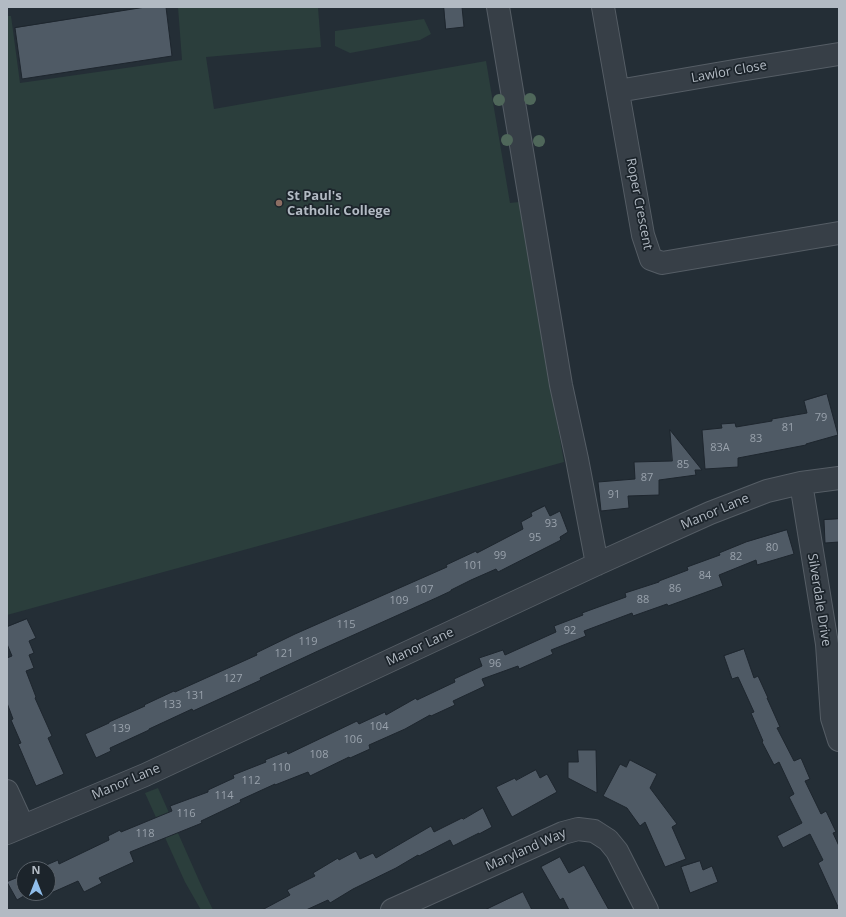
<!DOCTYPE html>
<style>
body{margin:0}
#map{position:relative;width:846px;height:917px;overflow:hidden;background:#242e36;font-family:"Open Sans",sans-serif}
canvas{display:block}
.frame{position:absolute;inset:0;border:8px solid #b2bac3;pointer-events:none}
.north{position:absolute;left:16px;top:861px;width:40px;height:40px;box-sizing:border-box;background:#1c242b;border:1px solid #586068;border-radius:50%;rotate:0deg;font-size:11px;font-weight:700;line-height:16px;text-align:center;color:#b2bac3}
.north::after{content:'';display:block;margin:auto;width:14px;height:18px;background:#8fbdea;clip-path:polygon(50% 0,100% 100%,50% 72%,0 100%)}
</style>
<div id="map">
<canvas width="846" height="917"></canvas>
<div class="frame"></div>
<div class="north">N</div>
</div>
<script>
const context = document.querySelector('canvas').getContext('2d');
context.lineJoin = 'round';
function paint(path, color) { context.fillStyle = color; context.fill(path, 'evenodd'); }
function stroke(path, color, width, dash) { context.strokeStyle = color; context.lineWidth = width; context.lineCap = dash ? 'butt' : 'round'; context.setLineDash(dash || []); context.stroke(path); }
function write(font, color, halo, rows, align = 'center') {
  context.font = font + ' "Open Sans",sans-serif'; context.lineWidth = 3.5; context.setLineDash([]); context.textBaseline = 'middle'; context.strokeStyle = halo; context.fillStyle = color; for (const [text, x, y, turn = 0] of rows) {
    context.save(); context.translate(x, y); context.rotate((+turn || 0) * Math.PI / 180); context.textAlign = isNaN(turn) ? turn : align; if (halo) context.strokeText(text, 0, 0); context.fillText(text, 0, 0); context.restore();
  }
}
paint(new Path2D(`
 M178,7H318L321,47L206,57L214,109L486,61L510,203L519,202L564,462L7,615V16H11L20,83L182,60Z
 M424,19L431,34L420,40L350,53L335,46V31Z
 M158,788L201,885L213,910H201L185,882L145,793Z`), '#2b3e3c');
const building = new Path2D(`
 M146,7H166L172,56L22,79L15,28Z
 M444,7H462L464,27L446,29Z
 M827,394L838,435L806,444V445L738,458V467L705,469L702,430L722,428L721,424L735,423L736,427L772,421V419L807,413L804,401Z
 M670,430L702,470H695L696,475L659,480V495L628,496L629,508L601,511L598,482L635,479L634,462L672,461Z
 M545,506L550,516L560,511L568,532L560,537L561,540L498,572L496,569L471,580L451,590V591L436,598L320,650L260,678L261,680L193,711L192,709L149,729V730L110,748L111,751L96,758L85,734L109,723V722L145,706L144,705L174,691L175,692L257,655L256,653L295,634L447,567L446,565L476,551L477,553L523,529L521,522L532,516L531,513Z
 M839,519V542L825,543L824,520Z
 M787,530L794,554L757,565L756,560L719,575L723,586L668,606L667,604L633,616L632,613L584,631L586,636L551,650L553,654L519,669L518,666L482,679L485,686L453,701L455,705L431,716L430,715L405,729L369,745L370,749L350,758L349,757L310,776L308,772L275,785V784L240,800L241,802L201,821L202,823L130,852L134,862L99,878L102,883L84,892L78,881L42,897L40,893H48V869H37L58,860L59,864L109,840L108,836L120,830L121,832L172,811L170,806L208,792V790L234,778L233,775L266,762L265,760L287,751L288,754L357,721L359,724L385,712L386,715L416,698L417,700L455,682L454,679L482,666L479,658L503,650L505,655L556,632L554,626L583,615L582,613L626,597L625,593L659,582V581L688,570L687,567L720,555L719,553L746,542Z
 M27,619L36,638L29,641L34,653L29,655L34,668L26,671L36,697L35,698L52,736L48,738L64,774L36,786L18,744L21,743L11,720L13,719L7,703V658L12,656L7,644V627Z
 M744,649L754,678L758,676L768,698H767L780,727L777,728L794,761L801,758L810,779L805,781L821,814L826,811L836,832L833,833L839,846V909L818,863L823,860L810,834L783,848L777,836L802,823L789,797L794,794L779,762L774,765L762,742L763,741L751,713L754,712L738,677L732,679L724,656Z
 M578,750H596L597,793L568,778V762H578Z
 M630,760L657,774L650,788L677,824L672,827L686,859L665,867L645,822L640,826L627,808L603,796L620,764L626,767Z
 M536,770L540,778L547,774L557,792L512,817L496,787L515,778L516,780Z
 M483,808L492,827L479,834V833L453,846L450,840L419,856L418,855L396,868L353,889L330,903L328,900L306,910H262L290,895L287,890L315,876L313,873L338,858L339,860L356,851L360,859L373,853L376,858L431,826L434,832L462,818L463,819Z
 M560,857L569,873L584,865L609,910H569L563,898L560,900L541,867Z
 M700,861L703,870L712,866L718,882L690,893L681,867Z
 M24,875V893H29L17,900L7,882Z
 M523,892L532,910H485Z`);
paint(building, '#4f5a65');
stroke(building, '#1e262e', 1);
const minor = new Path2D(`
 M498,7L561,385L577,459L597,564
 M603,7L643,235L651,259L662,263L839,233
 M618,91L740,70L839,54
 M801,483L827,644L832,718L839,740
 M7,791L23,826
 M7,833L145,775L597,564L710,513L767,491L801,483L839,478
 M392,910L563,833L578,829L594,831L608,840L617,851L647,910`);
stroke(minor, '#555d65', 24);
stroke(minor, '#373f47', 22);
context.fillStyle = '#4f675a';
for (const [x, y] of [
 [530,99],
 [499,100],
 [507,140],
 [539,141]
]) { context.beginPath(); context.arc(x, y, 6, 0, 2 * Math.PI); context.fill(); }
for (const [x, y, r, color] of [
 [279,203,4,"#8d6e63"]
]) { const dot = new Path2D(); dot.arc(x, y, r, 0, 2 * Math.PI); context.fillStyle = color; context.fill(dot); stroke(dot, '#1c242b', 1.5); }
write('11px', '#99a2ac', null, [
 ["79",821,418],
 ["81",788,428],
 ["83",756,439],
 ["83A",720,448],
 ["85",683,465],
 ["87",647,478],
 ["91",614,495],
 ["93",551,524],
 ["95",535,538],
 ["80",772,548],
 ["99",500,556],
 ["82",736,557],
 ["101",473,566],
 ["84",705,576],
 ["86",675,589],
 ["107",424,590],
 ["88",643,600],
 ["109",399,601],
 ["115",346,625],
 ["92",570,631],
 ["119",308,642],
 ["121",284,654],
 ["96",495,664],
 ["127",233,679],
 ["131",195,696],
 ["133",172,705],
 ["104",379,727],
 ["139",121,729],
 ["106",353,740],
 ["108",319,755],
 ["110",281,768],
 ["112",251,781],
 ["114",224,796],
 ["116",186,814],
 ["118",145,834]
]);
write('13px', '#b2bac3', '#1c242b', [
 ["Lawlor Close",729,72,-10],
 ["Roper Crescent",639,204,79],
 ["Manor Lane",715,512,-23],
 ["Silverdale Drive",819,600,81],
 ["Manor Lane",420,647,-25],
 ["Manor Lane",126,782,-23],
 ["Maryland Way",526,850,-24]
]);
write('bold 13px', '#b2bac3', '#1c242b', [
 ["St Paul's",287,196],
 ["Catholic College",287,211]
], 'left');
</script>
